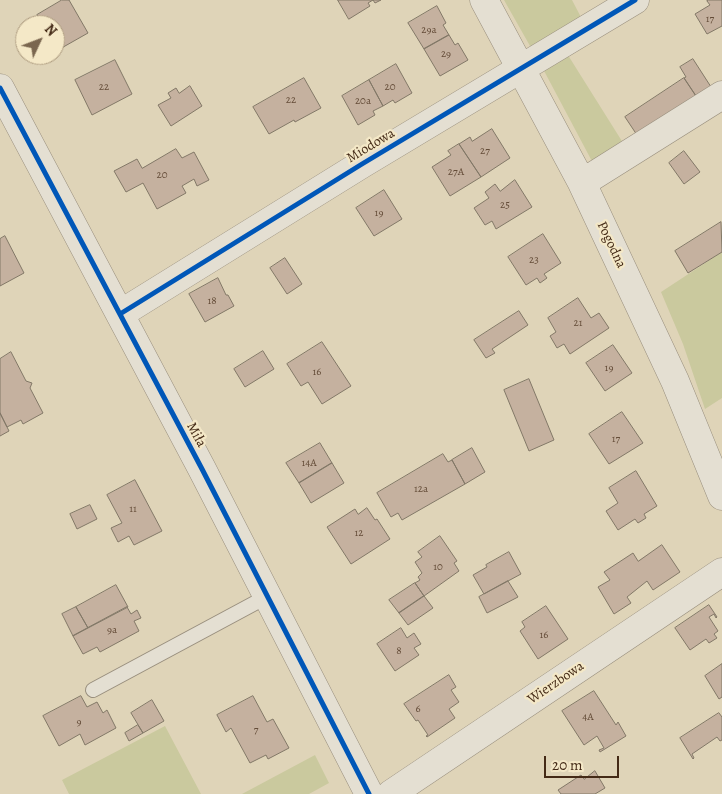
<!DOCTYPE html>
<meta charset="utf-8">
<style>
body{margin:0}
#map{position:relative;width:722px;height:794px;overflow:hidden;background:#dfd4b8;font-family:Alegreya,serif}
canvas{display:block}
.north{position:absolute;left:15px;top:15px;width:50px;height:50px;box-sizing:border-box;background:#f4e8c7;border:1px solid #ae9c80;border-radius:50%;rotate:47deg;font-size:14px;font-weight:700;line-height:20px;text-align:center;color:#442a16}
.north::after{content:'';display:block;margin:auto;width:18px;height:22px;background:#7a664f;clip-path:polygon(50% 0,100% 100%,50% 72%,0 100%)}
.scale{position:absolute;left:544px;top:756px;width:75px;height:22px;box-sizing:border-box;border:2px solid #442a16;border-top:0;padding-left:6px;font-size:15px;line-height:18px;white-space:nowrap;color:#442a16;-webkit-text-stroke:4px #f4e8c7;paint-order:stroke}
</style>
<div id="map">
<canvas width="722" height="794"></canvas>
<div class="north">N</div>
<div class="scale">20 m</div>
</div>
<script>
const context = document.querySelector('canvas').getContext('2d');
context.lineJoin = 'round';
function paint(path, color) { context.fillStyle = color; context.fill(path, 'evenodd'); }
function stroke(path, color, width, dash) { context.strokeStyle = color; context.lineWidth = width; context.lineCap = dash ? 'butt' : 'round'; context.setLineDash(dash || []); context.stroke(path); }
function write(font, color, halo, rows, align = 'center') {
  context.font = font + ' Alegreya,serif'; context.lineWidth = 4.5; context.setLineDash([]); context.textBaseline = 'middle'; context.strokeStyle = halo; context.fillStyle = color; for (const [text, x, y, turn = 0] of rows) {
    context.save(); context.translate(x, y); context.rotate((+turn || 0) * Math.PI / 180); context.textAlign = isNaN(turn) ? turn : align; if (halo) context.strokeText(text, 0, 0); context.fillText(text, 0, 0); context.restore();
  }
}
paint(new Path2D(`
 M504,0H572L584,23L534,53Z
 M566,52L625,146L594,165L542,67Z
 M722,252V398L705,409L683,344L661,292Z
 M165,726L201,794H69L62,780Z
 M315,755L329,783L309,794H242Z`), '#cac99e');
const building = new Path2D(`
 M62,0H69L88,33L58,50L55,46V25H43L37,15Z
 M338,0H381L375,3L373,0L368,3L370,6L349,19Z
 M709,0H722V26L707,34L695,14L710,5L707,1Z
 M437,6L446,23L443,25L449,35L424,49L408,23Z
 M449,35L455,45L458,43L468,60L440,76L424,49Z
 M693,59L713,90L698,99L684,78L686,77L680,67Z
 M115,60L132,94L92,115L75,80Z
 M396,64L412,93L395,103L393,100L383,106L369,80Z
 M304,78L321,108L295,122L294,120L269,134L253,107Z
 M684,78L698,99L639,138L625,117Z
 M369,80L383,106L373,111L375,115L358,125L342,96Z
 M190,86L202,106L171,126L158,105L171,98L168,93L176,88L179,93Z
 M492,129L510,158L481,177L459,144L470,137L472,141Z
 M459,144L481,177L450,196L432,167L451,155L448,151Z
 M176,149L182,158L194,152L209,180L197,186L194,179L182,186L186,193L157,209L143,183L126,192L114,171L137,159L142,168Z
 M684,151L700,172L684,184L669,163Z
 M515,180L532,207L496,229L492,221L485,225L474,208L489,198L485,192L495,184L500,191Z
 M384,190L402,219L374,236L356,208Z
 M721,222L722,252L688,273L675,251Z
 M543,234L561,263L544,274L547,278L540,283L537,278L526,285L508,257Z
 M5,236L24,273L0,286V239Z
 M285,258L302,284L287,294L270,268Z
 M218,278L226,295H228L234,306L205,322L189,294Z
 M578,298L591,318L599,313L609,328L570,354L564,344L557,348L550,336L556,332L548,318Z
 M519,311L528,325L492,349L495,353L486,358L474,340Z
 M322,342L351,386L322,404L308,382L301,386L287,364Z
 M613,345L632,373L605,391L586,363Z
 M263,351L274,369L245,387L234,369Z
 M11,352L26,381L32,383L30,388L43,413L23,424L21,420L7,427L0,413V359Z
 M529,379L554,440L529,451L504,390Z
 M622,412L643,443L609,464L589,434Z
 M0,413L9,431L0,436Z
 M320,443L332,463L299,483L286,463Z
 M472,448L485,472L465,484L452,460Z
 M443,454L448,462L452,460L465,484L402,520L398,513L391,517L377,493Z
 M332,463L344,483L311,503L299,483Z
 M636,471L657,506L644,514L646,518L638,523L635,519L618,530L606,511L618,503L609,488Z
 M135,480L162,531L134,545L129,536L118,542L111,528L122,523L107,495Z
 M90,505L97,519L77,529L70,514Z
 M367,508L375,520L377,519L390,539L351,564L327,527L355,509L358,514Z
 M440,536L457,561L454,563L459,571L424,596L415,583L420,580L418,577L422,573L415,562L422,557L418,552Z
 M662,545L680,572L653,590L647,581L627,597L631,603L614,614L598,587L610,580L604,572L633,553L638,561Z
 M509,552L521,574L484,594L473,575L487,567L486,565Z
 M508,581L518,597L487,613L479,597Z
 M415,583L424,596L399,613L389,600Z
 M116,585L128,607L88,628L76,607Z
 M424,596L433,608L408,625L399,613Z
 M709,605L717,617L716,618L714,614L709,617L718,631L714,634L717,638L709,643L706,639L690,650L675,628Z
 M546,606L568,639L538,659L520,631L525,627L522,622Z
 M76,607L88,628L73,636L62,614Z
 M127,607L131,614L137,610L141,618L134,621L139,631L100,652L97,647L83,654L73,636Z
 M401,628L407,638L414,633L421,644L414,648L419,655L395,671L377,644Z
 M722,664V697L719,699L705,676Z
 M449,675L456,687L451,690L459,702L449,709L455,718L427,737L426,736L428,735L418,720L416,721L404,704Z
 M594,691L616,725L618,722L626,736L600,752L599,750L604,748L597,736L584,745L562,711Z
 M81,696L87,707L97,702L103,713L107,710L116,728L85,745L80,734L59,746L43,716Z
 M253,696L267,722L273,719L289,748L268,759L266,755L250,763L231,728L226,732L217,715Z
 M152,700L164,721L143,733L131,713Z
 M719,713L722,717V740L720,741L717,737L692,754L694,758L693,759L680,738Z
 M138,725L143,733L129,741L125,733Z
 M595,771L605,788L595,794H561L558,790L581,775L584,779Z`);
paint(building, '#c5b19f');
stroke(building, '#827867', 1);
const service = new Path2D(`
 M93,690L268,596`);
const minor = new Path2D(`
 M484,0L582,183L675,381L722,496
 M0,88L202,469L369,794
 M582,183L722,95
 M120,314L362,164L635,0
 M391,794L722,572`);
stroke(service, '#988e7d', 16);
stroke(minor, '#988e7d', 29);
stroke(service, '#e4dfd2', 14);
stroke(minor, '#e4dfd2', 28);
stroke(new Path2D(`
 M0,88L202,469L369,794
 M120,314L362,164L635,0`), '#0057b8', 5);
write('11px', '#644c38', null, [
 ["17",710,19],
 ["29a",429,30],
 ["29",446,54],
 ["22",104,87],
 ["20",390,87],
 ["22",291,100],
 ["20a",363,101],
 ["27",485,151],
 ["27A",456,172],
 ["20",162,175],
 ["25",505,205],
 ["19",379,213],
 ["23",534,260],
 ["18",212,301],
 ["21",578,323],
 ["19",609,368],
 ["16",317,372],
 ["17",616,439],
 ["14A",309,463],
 ["12a",421,489],
 ["11",133,509],
 ["12",359,533],
 ["10",438,567],
 ["9a",112,630],
 ["16",544,635],
 ["8",399,651],
 ["6",418,709],
 ["4A",588,717],
 ["9",79,722],
 ["7",256,730]
]);
write('14px', '#442a16', '#f4e8c7', [
 ["Miodowa",371,146,-31],
 ["Pogodna",611,245,65],
 ["Miła",196,435,62],
 ["Wierzbowa",556,683,-34]
]);
</script>
